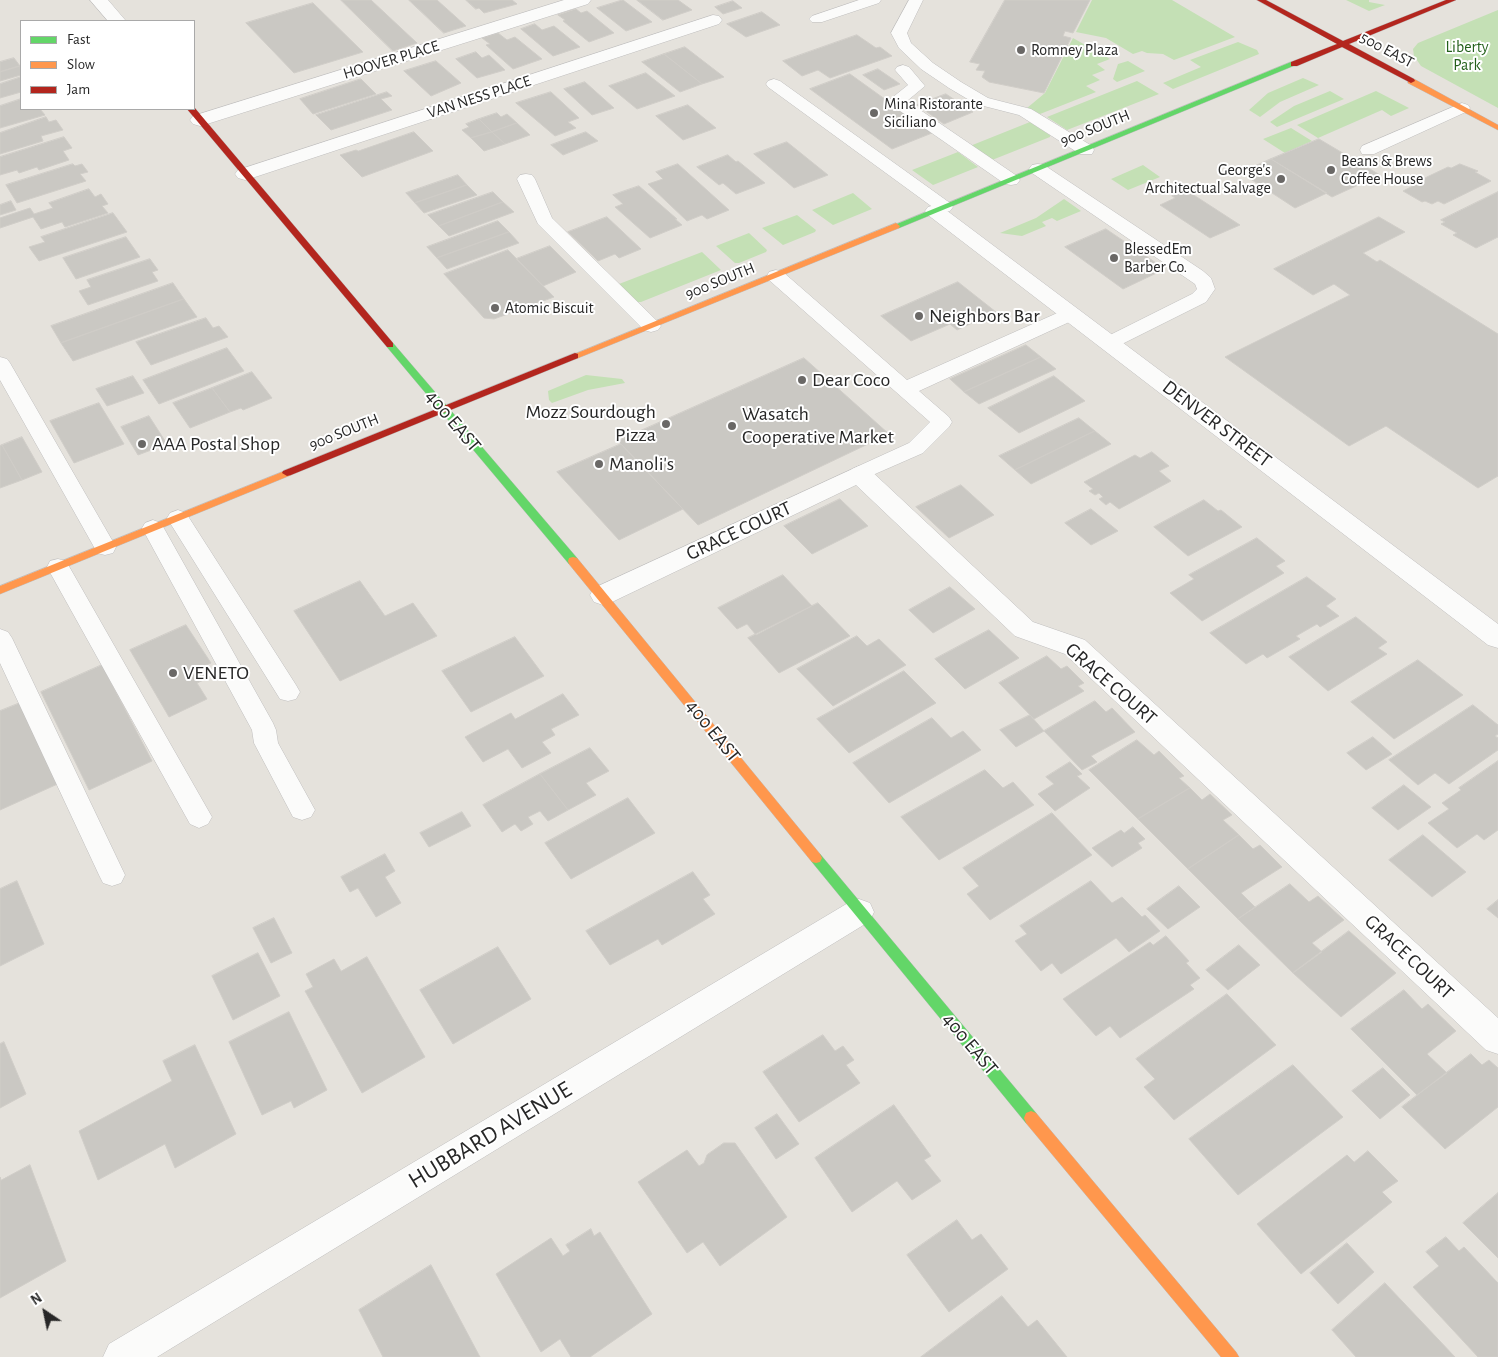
<!DOCTYPE html>
<style>
body{margin:0}
#map{position:relative;width:1498px;height:1357px;overflow:hidden;background:#e5e2dc;font-family:"Alegreya Sans",sans-serif}
canvas{display:block}
.legend{position:absolute;left:20px;top:20px;width:175px;height:90px;box-sizing:border-box;background:#fff;border:1px solid #a9a9a9;margin:0;padding:6px 9px;list-style:none;font-size:15px;color:#272727}
.legend li{display:flex;align-items:center;gap:10px;height:25px}
.legend b{width:25px;border:1px solid #a9a9a9}
.north{position:absolute;left:20px;top:1287px;width:50px;height:50px;-webkit-text-stroke:4px #fff;paint-order:stroke;rotate:326deg;font-size:14px;font-weight:700;line-height:20px;text-align:center;color:#272727}
.north::after{content:'';display:block;margin:auto;width:18px;height:22px;background:#272727;clip-path:polygon(50% 0,100% 100%,50% 72%,0 100%)}
</style>
<div id="map">
<canvas width="1498" height="1357"></canvas>
<ul class="legend">
<li><b style="height:6px;background:#63d668"></b>Fast</li>
<li><b style="height:6px;background:#ff974d"></b>Slow</li>
<li><b style="height:6px;background:#b3261e"></b>Jam</li>
</ul>
<div class="north">N</div>
</div>
<script>
const context = document.querySelector('canvas').getContext('2d');
context.lineJoin = 'round';
function paint(path, color) { context.fillStyle = color; context.fill(path, 'evenodd'); }
function stroke(path, color, width, dash) { context.strokeStyle = color; context.lineWidth = width; context.lineCap = dash ? 'butt' : 'round'; context.setLineDash(dash || []); context.stroke(path); }
function write(font, color, halo, rows, align = 'center') {
  context.font = font + ' "Alegreya Sans",sans-serif'; context.lineWidth = 4; context.setLineDash([]); context.textBaseline = 'middle'; context.strokeStyle = halo; context.fillStyle = color; for (const [text, x, y, turn = 0] of rows) {
    context.save(); context.translate(x, y); context.rotate((+turn || 0) * Math.PI / 180); context.textAlign = isNaN(turn) ? turn : align; if (halo) context.strokeText(text, 0, 0); context.fillText(text, 0, 0); context.restore();
  }
}
paint(new Path2D(`
 M1092,0H1172L1235,37L1174,60L1163,54L1147,53L1142,51L1133,54L1106,38L1076,32Z
 M1346,0H1369V2L1385,5L1369,11Z
 M1498,10V108L1421,66L1414,56L1413,49L1418,43Z
 M1073,38L1110,59L1097,64L1105,70L1092,75L1100,80L1086,86L1096,92L1040,114L1027,108L1045,93Z
 M1238,42L1257,50L1259,54L1173,89L1163,83L1201,67L1190,60Z
 M1128,61L1145,71L1117,82L1113,79L1118,64Z
 M1303,78L1319,85L1280,102L1260,117L1249,110L1268,93Z
 M1137,81L1159,94L1067,130L1047,117Z
 M1330,91L1344,99L1277,127L1270,122L1294,106Z
 M1376,91L1409,108L1391,116L1382,110L1318,138L1297,125Z
 M1030,122L1050,135V137L992,160L970,146Z
 M1291,128L1312,141L1285,153L1263,139Z
 M958,152L978,167L933,185L912,170Z
 M1143,165L1160,177L1128,190L1111,179Z
 M853,193L872,209L833,225L812,210Z
 M1064,199L1081,211L1057,221L1052,218L1042,222L1046,226L1022,236L1000,233L1036,218Z
 M797,215L816,230L815,232L783,245L762,228Z
 M749,233L767,250L766,252L739,263H735L716,246Z
 M702,252L721,270L641,302H637L619,284Z
 M586,375L622,379L625,383L588,390L552,403L549,400L548,391Z`), '#c4e0b5');
const building = new Path2D(`
 M341,0H371L417,43L393,51Z
 M409,0H437L466,26L444,33Z
 M466,0H512L517,4L484,13L479,8L476,9Z
 M623,0L652,22L626,31L597,8Z
 M637,0H678L692,10L663,20Z
 M1005,0H1090L1073,33L1065,31L1063,36L1071,38L1044,93L989,82L982,77L985,71L976,70L980,64L970,62Z
 M733,1L742,8L723,14L715,7Z
 M313,3L363,52L294,73L246,23Z
 M576,9L581,13L587,11L614,33L589,42L563,21L565,20L558,15Z
 M762,12L780,25L746,37L727,24Z
 M535,24L542,30L554,26L580,47L553,56L521,29Z
 M498,33L507,40L515,37L542,59L513,69L486,45L490,44L482,38Z
 M857,35L876,48L880,47L892,56L830,78L818,70L802,76L783,61Z
 M685,47L724,77L702,84L664,54Z
 M476,52L482,58L489,55L505,70L477,78L456,59Z
 M664,54L702,84L680,92L642,62Z
 M14,58L20,66L0,72V62Z
 M436,61L461,83L431,96L404,71Z
 M20,66L21,75L0,81V72Z
 M878,69L900,84L884,90L863,75Z
 M646,73L675,96L637,109L609,86Z
 M850,74L932,133L892,149L810,89Z
 M21,77V92L0,98V84Z
 M361,79L376,94L313,114L300,99Z
 M585,82L614,108L592,115L564,89Z
 M387,92L392,96L381,99L392,110L331,130L316,115Z
 M551,92L579,118L568,122L576,128L555,136L516,103Z
 M946,94L973,112L944,124L917,105Z
 M21,99V109H40L45,115L0,128V106Z
 M688,105L716,128L683,140L656,116Z
 M497,113L501,117L507,114L517,123L492,132L479,119Z
 M46,117L49,122L56,120L63,130L41,136L43,141L0,154V133Z
 M479,119L492,132L471,138L462,130L469,127L466,124Z
 M517,123L530,135L505,144L492,132Z
 M414,132L433,151L362,177L340,155L356,150L358,151Z
 M492,132L505,144L484,151L471,138Z
 M586,132L598,141L563,155L551,145Z
 M64,137L72,148L63,151L69,160L39,170L37,167L19,173L17,170L0,175V157Z
 M1319,139L1380,175L1332,197L1271,159Z
 M787,142L828,175L794,188L754,154Z
 M728,155L736,162L738,161L765,183L736,194L723,183L719,185L697,167Z
 M1271,159L1327,193L1295,208L1249,178L1259,173L1251,168Z
 M73,164L75,166L82,164L88,172L80,174L86,181L17,203L6,185Z
 M678,164L729,210L707,219L702,215L687,221L648,184L663,179L656,172Z
 M1460,164L1478,171L1475,172L1491,181L1444,204L1438,201L1432,204L1425,201L1422,202L1403,191L1413,186L1410,185L1448,167L1451,168Z
 M458,175L467,185L415,203L406,193Z
 M467,185L477,195L424,213L415,203Z
 M639,186L677,219H675L682,225L650,238L615,207L623,204L613,195Z
 M89,189L95,197L101,194L108,204L102,206L108,213L65,227L62,222L41,229L33,217L0,228V218L30,208L34,214L53,208L49,203Z
 M1186,190L1240,225L1210,238L1160,205L1175,198L1172,196Z
 M493,192L503,202L439,226L428,215Z
 M1498,192V237L1476,248L1453,235L1457,233L1441,224L1445,222L1441,220Z
 M11,201L16,210L0,215V205Z
 M503,202L514,212L449,236L439,226Z
 M113,213L127,232L39,261L29,247L45,242L41,237Z
 M607,217L641,249L619,258L615,254L598,261L568,232Z
 M1379,217L1405,232L1363,253L1377,262L1380,260L1498,334V476L1478,488L1386,426L1349,446L1225,357L1350,295L1334,284L1313,295L1274,269Z
 M498,221L509,232L437,258L427,247Z
 M1106,229L1165,269L1123,289L1065,247Z
 M509,232L519,243L447,269L437,258Z
 M126,237L140,257L76,279L63,258Z
 M550,246L576,272L543,286L516,259Z
 M508,250L554,297L494,319L484,318L444,274Z
 M150,259L158,270L152,272L158,281L88,305L79,291L91,287L87,280Z
 M958,282L996,312L957,330L950,324L911,341L881,316Z
 M173,283L184,299L61,343L51,326Z
 M184,299L197,317L73,361L61,343Z
 M206,318L213,328L219,326L228,337L151,365L136,342Z
 M1026,345L1041,357L964,392L950,379Z
 M227,348L244,371L159,404L143,380Z
 M1041,357L1056,369L979,404L964,392Z
 M804,358L889,434L698,525L618,441Z
 M252,372L272,398L243,410L241,408L230,412L212,388Z
 M133,376L144,393L107,406L96,389Z
 M1054,376L1085,401L1019,433L988,408Z
 M212,388L230,412L190,428L173,403Z
 M99,403L124,444L74,463L50,421Z
 M149,416L167,444L138,455L121,427Z
 M1079,418L1095,431L1015,470L999,456Z
 M1095,431L1111,444L1031,484L1015,470Z
 M22,437L42,472L22,480L2,445Z
 M621,444L683,509L619,540L557,472Z
 M2,445L22,480L0,488V446Z
 M1152,452L1169,466L1159,471L1171,481L1119,509L1110,502L1106,505L1099,499L1103,497L1099,493L1095,495L1089,491L1093,489L1084,482L1135,455L1140,458Z
 M961,485L994,515L949,538L916,507Z
 M840,499L868,526L812,554L784,526Z
 M1204,500L1218,511L1221,510L1242,527L1188,556L1154,527Z
 M1091,509L1118,531L1091,545L1065,523Z
 M1257,538L1285,561L1276,566L1284,573L1202,621L1170,593L1194,579L1189,575Z
 M783,575L812,606L756,635L747,624L737,629L718,608Z
 M1307,577L1336,599L1326,606L1339,616L1320,627L1317,624L1296,636L1300,639L1267,658L1263,654L1246,664L1210,633Z
 M360,581L385,616L413,603L437,636L340,681L294,611Z
 M950,587L975,609L933,633L909,610Z
 M818,603L850,636L779,673L748,638Z
 M1356,617L1387,642L1378,648L1387,654L1328,691L1289,657Z
 M186,625L211,663L199,668L206,679L197,683L207,699L169,717L130,650Z
 M989,630L1019,658L965,689L935,659Z
 M857,636L867,646L879,639L906,665L833,706L797,669Z
 M515,637L544,676L471,712L442,671Z
 M1047,656L1061,669L1067,666L1084,683L1078,686L1084,691L1034,719L999,683Z
 M1418,660L1463,695L1394,739L1351,702Z
 M102,665L152,761L89,790L41,692Z
 M904,671L936,703L849,753L817,719Z
 M563,694L579,715L551,729L555,735L542,742L551,753L522,768L508,749L483,762L465,737L511,713L515,719Z
 M25,701L62,782L0,810V711Z
 M1095,701L1106,712L1112,708L1135,732L1091,756L1097,762L1082,770L1044,731Z
 M1473,705L1498,725V734L1495,736L1498,738V750L1449,784L1435,773L1418,785L1389,760Z
 M1030,715L1044,731L1016,747L1000,730Z
 M932,718L951,738L963,731L981,750L889,803L853,763Z
 M1373,737L1392,754L1366,770L1347,753Z
 M1137,740L1154,755L1159,751L1184,776L1179,778L1190,788L1138,819L1089,770Z
 M590,748L609,771L586,783L596,795L568,810L540,774Z
 M1498,761V830L1484,840L1477,834L1457,848L1428,823L1449,809L1442,803L1461,790L1459,788Z
 M1070,762L1082,774L1077,776L1090,788L1055,811L1038,794L1054,784L1046,777Z
 M985,770L1003,788L1013,782L1034,805L939,860L901,817Z
 M540,774L568,810L548,821L540,811L528,817L533,824L521,831L515,824L502,832L483,805Z
 M1404,785L1431,807L1398,830L1372,808Z
 M1190,788L1202,800L1210,794L1232,815L1223,820L1239,835L1188,869L1138,819Z
 M628,798L655,833L571,879L545,843Z
 M462,812L471,826L429,847L420,833Z
 M1052,813L1092,855L990,920L967,894L979,886L963,868Z
 M1133,827L1145,839L1138,843L1142,848L1112,867L1092,848L1121,830L1124,833Z
 M1239,835L1253,849L1260,845L1282,867L1241,893L1255,907L1238,919L1188,869Z
 M1423,835L1466,872L1432,897L1389,860Z
 M385,854L395,871L385,877L401,903L376,917L358,888L350,892L341,877Z
 M693,872L710,895L703,899L715,914L662,945L658,939L610,965L586,931Z
 M17,881L44,944L0,966V889Z
 M1091,881L1112,903L1122,897L1142,917L1145,915L1160,931L1129,952L1116,938L1061,974L1052,963L1041,971L1015,941L1027,934L1020,926Z
 M1290,884L1309,902L1318,896L1344,920L1312,943L1322,952L1293,973L1238,919Z
 M1179,886L1200,907L1168,929L1147,909Z
 M1498,900V918L1487,909Z
 M274,918L292,953L271,963L253,928Z
 M1349,931L1396,973L1341,1017L1293,973Z
 M1166,936L1189,961L1186,963L1200,978L1190,985L1194,989L1120,1038L1110,1026L1096,1036L1063,999L1150,942L1153,945Z
 M1239,945L1260,965L1228,990L1206,970Z
 M498,947L531,999L453,1044L420,990Z
 M258,953L280,996L233,1020L212,976Z
 M367,957L425,1057L362,1093L305,991L313,987L306,974L334,959L341,971Z
 M1404,990L1422,1009L1428,1004L1456,1031L1427,1054L1447,1073L1417,1095L1351,1029Z
 M1227,994L1276,1045L1174,1120L1144,1087L1155,1079L1136,1059Z
 M289,1012L327,1090L294,1108L291,1101L262,1115L229,1042Z
 M823,1035L835,1051L843,1046L854,1060L846,1065L860,1083L799,1122L763,1072Z
 M4,1042L26,1094L0,1108V1044Z
 M195,1045L236,1134L175,1168L165,1144L98,1180L79,1131L172,1081L163,1061Z
 M1471,1054L1482,1065L1489,1060L1498,1068V1107L1445,1149L1402,1107Z
 M1293,1065L1343,1117L1238,1195L1189,1139Z
 M1383,1068L1410,1095L1380,1119L1352,1091Z
 M894,1105L931,1156L924,1160L941,1181L912,1200L897,1181L852,1212L815,1158Z
 M777,1114L799,1144L776,1159L755,1128Z
 M724,1143H735L787,1217L720,1266L703,1242L687,1253L638,1182L687,1150L699,1166L704,1163L707,1155Z
 M1368,1151L1398,1181L1382,1192L1392,1202L1301,1274L1257,1224L1347,1155L1354,1162Z
 M30,1165L66,1261L0,1298V1177L1,1180Z
 M1498,1193V1258L1463,1223Z
 M957,1220L972,1240L981,1234L1008,1269L949,1312L907,1255Z
 M591,1229L594,1236L600,1232L652,1314L590,1357H571L560,1339L541,1352L496,1274L551,1238L563,1256L570,1251L566,1245Z
 M1446,1237L1459,1251L1464,1247L1498,1283V1357H1478L1413,1287L1439,1266L1426,1252Z
 M1347,1243L1374,1272L1338,1304L1310,1273Z
 M431,1265L480,1357H383L359,1310Z
 M1385,1283L1455,1357H1356L1332,1330Z
 M1002,1296L1028,1327L1037,1320L1067,1357H921Z`);
paint(building, '#cac8c3');
stroke(building, '#d0cdc8', 1);
const lane = new Path2D(`
 M859,0H881L879,3L822,22H812L809,19L812,16Z
 M909,0H923L907,33L911,43L933,63L961,82L988,98L1031,109L1092,146L1094,150L1092,154H1080L1019,115L976,104L949,88L921,69L899,48L891,33Z
 M903,65L909,67L925,86L907,101L1017,176L1020,180L1017,184L1011,185L1005,184L890,104L888,101L908,85L895,70L897,67Z
 M774,79L780,81L950,203L953,207L950,211L944,212L938,211L768,87L766,84L768,81Z
 M1462,103L1468,105L1470,108L1468,111L1374,154H1362L1360,150L1362,146Z
 M1038,164L1044,165L1203,271L1211,278L1215,289L1206,302L1116,347L1109,349L1102,347L1099,343L1102,339L1192,294L1197,289L1195,284L1032,173L1029,169L1032,165Z
 M526,174L532,175L535,179L552,218L658,322L661,326L658,330L651,332L644,330L538,224L517,179L520,175Z
 M776,270L783,272L907,380L1064,310L1071,308L1078,310L1081,314L1078,318L919,391L949,417L952,422L949,427L923,453L859,481L852,479L848,474L852,469L909,443L930,422L769,280L767,276L769,272Z
 M0,357L7,359L10,363L116,547L113,553L105,555L97,553L94,547L0,380Z
 M178,510L186,513L296,685L300,692L296,699L288,701L280,699L167,518L170,513Z
 M153,520L161,523L273,723L276,730L278,743L315,810L311,817L302,820L293,817L254,743L252,730L142,528L145,523Z
 M58,559L66,561L208,810L212,817L208,824L199,828L190,824L47,567L50,561Z
 M0,629L8,632L12,638L125,875L121,883L112,886L103,883L99,875L0,663Z`);
const street = new Path2D(`
 M90,0H108L126,21H108Z
 M564,0H591L588,4L207,124L200,126L193,124L190,120L193,116Z
 M713,15L719,16L722,20L719,24L252,178L245,180L238,178L235,174L238,170Z
 M935,205L942,207L1498,624V648L1488,645L928,215L925,211L928,207Z
 M859,466L868,468L1033,622L1085,640L1498,1018V1054L1486,1050L1065,654L1015,636L856,485L612,602L603,605L594,602L590,595L594,588Z
 M859,899L870,903L874,912L870,921L157,1357H103L109,1344L848,903Z`);
const fast = new Path2D(`
 M1291,62L1298,64L899,228H893L892,226Z
 M390,342L393,343L577,558L578,561L577,564H569L387,347V343Z
 M816,853L820,854L1036,1113L1038,1118L1036,1123L1031,1125L1026,1123L812,862L810,858L812,854Z`);
const slow = new Path2D(`
 M1408,79H1414L1498,125V130L1408,83Z
 M896,223L900,226L899,228L578,358L575,359L570,356Z
 M287,470L291,471L292,473L291,475L0,594V586Z
 M573,557L577,558L820,854L822,858L820,862L816,863L812,862L569,564L568,561L569,558Z
 M1031,1111L1036,1113L1236,1352L1239,1357H1221L1026,1123L1024,1118L1026,1113Z`);
const jam = new Path2D(`
 M1257,0H1266L1343,41L1446,0H1456L1349,44L1414,79L1415,81L1411,83L1342,47L1297,66H1291V62L1337,44Z
 M194,107L393,343V347H387L187,109Z
 M575,353L578,354V358L291,475L287,476L282,473L283,471Z`);
stroke(lane, '#bfbebe', 1);
stroke(street, '#bfbebe', 1);
stroke(fast, '#bfbebe', 1);
stroke(slow, '#bfbebe', 1);
stroke(jam, '#bfbebe', 1);
paint(lane, '#fbfbfa');
paint(street, '#fbfbfa');
paint(fast, '#63d668');
paint(slow, '#ff974d');
paint(jam, '#b3261e');
for (const [x, y, r, color] of [
 [1021,50,5,"#6a6866"],
 [874,113,5,"#6a6866"],
 [1331,170,5,"#6a6866"],
 [1281,179,5,"#6a6866"],
 [1114,258,5,"#6a6866"],
 [495,308,5,"#6a6866"],
 [919,316,5,"#6a6866"],
 [802,380,5,"#6a6866"],
 [666,424,5,"#6a6866"],
 [732,426,5,"#6a6866"],
 [142,444,5,"#6a6866"],
 [599,464,5,"#6a6866"],
 [173,673,5,"#6a6866"]
]) { const dot = new Path2D(); dot.arc(x, y, r, 0, 2 * Math.PI); context.fillStyle = color; context.fill(dot); stroke(dot, '#fff', 2); }
write('16px', '#24601b', '#fff', [
 ["Liberty",1467,47],
 ["Park",1467,65]
]);
write('16px', '#272727', '#fff', [
 ["Romney Plaza",1031,50],
 ["Mina Ristorante",884,104],
 ["Siciliano",884,122],
 ["Beans & Brews",1341,161],
 ["Coffee House",1341,179],
 ["George's",1271,170,"right"],
 ["Architectual Salvage",1271,188,"right"],
 ["BlessedEm",1124,249],
 ["Barber Co.",1124,267],
 ["Atomic Biscuit",505,308]
], 'left');
write('16px', '#272727', '#fff', [
 ["500 EAST",1387,50,28],
 ["HOOVER PLACE",391,60,-17],
 ["VAN NESS PLACE",479,97,-18],
 ["900 SOUTH",1095,128,-22],
 ["900 SOUTH",720,281,-22],
 ["900 SOUTH",344,432,-22]
]);
write('20px', '#272727', '#fff', [
 ["Neighbors Bar",929,316],
 ["Dear Coco",812,380],
 ["Mozz Sourdough",656,412,"right"],
 ["Pizza",656,435,"right"],
 ["Wasatch",742,414],
 ["Cooperative Market",742,437],
 ["AAA Postal Shop",152,444],
 ["Manoli's",609,464],
 ["VENETO",183,673]
], 'left');
write('20px', '#272727', '#fff', [
 ["400 EAST",453,421,50],
 ["DENVER STREET",1217,424,37],
 ["GRACE COURT",739,531,-25],
 ["GRACE COURT",1111,684,41],
 ["400 EAST",713,731,51],
 ["GRACE COURT",1409,957,43],
 ["400 EAST",970,1044,50]
]);
write('24px', '#272727', '#fff', [
 ["HUBBARD AVENUE",490,1135,-31]
]);
</script>
